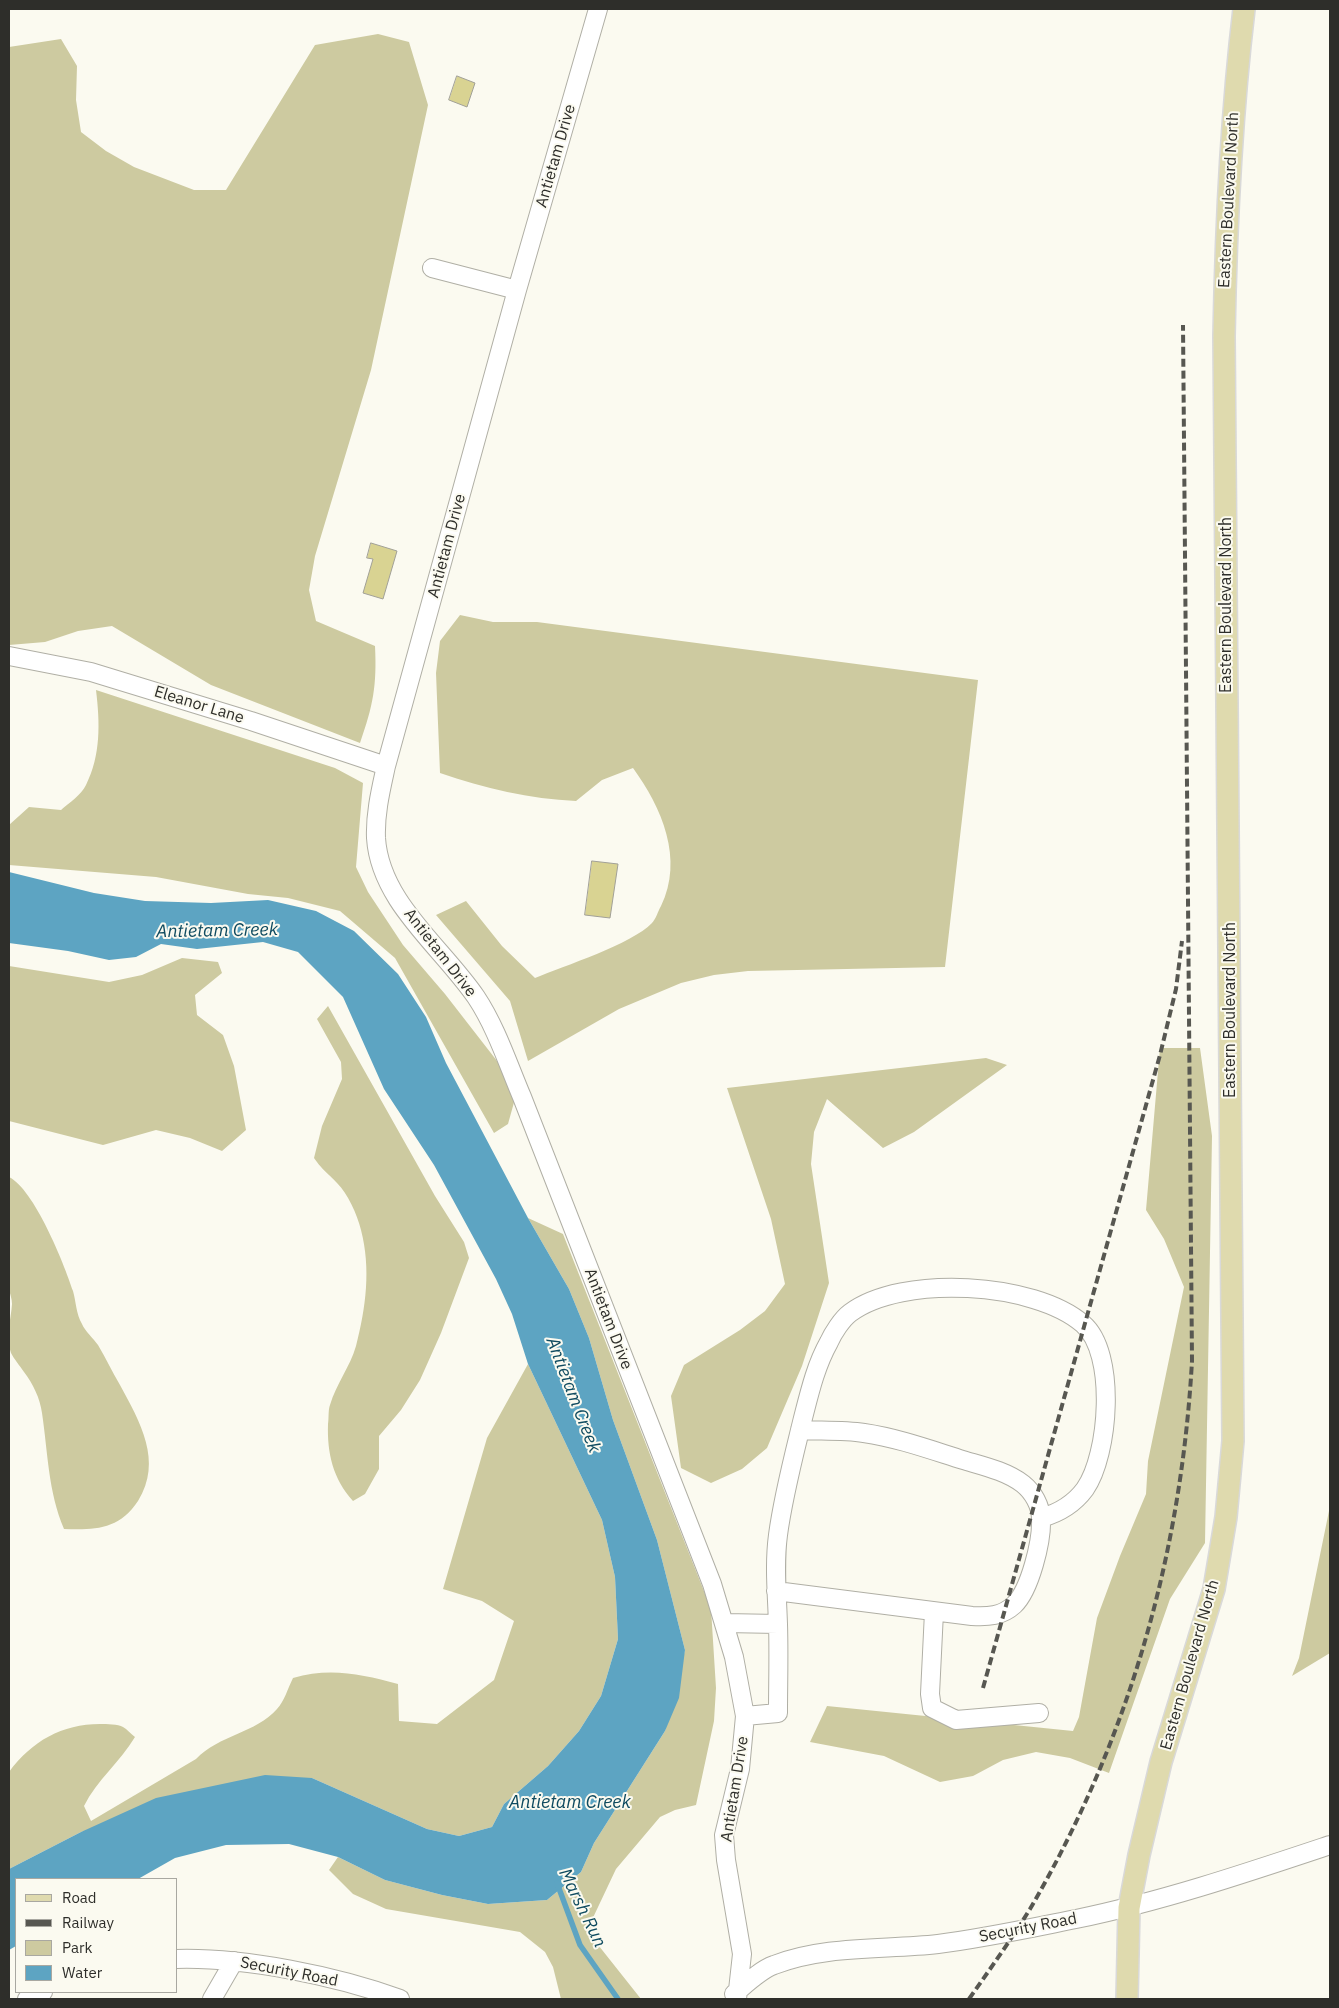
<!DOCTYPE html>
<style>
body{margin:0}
#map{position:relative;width:1339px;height:2008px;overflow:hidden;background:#fbfaf0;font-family:"IBM Plex Sans",sans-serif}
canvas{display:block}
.frame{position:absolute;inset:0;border:10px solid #2e2e2a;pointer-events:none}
.legend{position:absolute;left:15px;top:1878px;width:162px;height:115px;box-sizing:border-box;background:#fbfaf0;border:1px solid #a9a8a1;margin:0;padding:6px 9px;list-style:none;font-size:15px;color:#2e2e2a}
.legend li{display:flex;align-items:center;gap:10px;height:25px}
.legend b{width:25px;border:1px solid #a9a8a1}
</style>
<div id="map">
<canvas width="1339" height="2008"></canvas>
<div class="frame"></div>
<ul class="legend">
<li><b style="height:6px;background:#dfdaae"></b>Road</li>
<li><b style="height:6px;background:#575751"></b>Railway</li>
<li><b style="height:14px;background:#cdcaa0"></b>Park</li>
<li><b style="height:14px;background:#5da4c2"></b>Water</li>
</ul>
</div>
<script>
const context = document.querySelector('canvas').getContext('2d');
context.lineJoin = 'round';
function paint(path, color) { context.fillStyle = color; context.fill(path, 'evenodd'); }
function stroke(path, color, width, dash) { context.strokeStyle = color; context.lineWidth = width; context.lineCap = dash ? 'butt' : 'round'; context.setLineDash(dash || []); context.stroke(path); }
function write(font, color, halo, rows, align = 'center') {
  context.font = font + ' "IBM Plex Sans",sans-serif'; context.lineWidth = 4; context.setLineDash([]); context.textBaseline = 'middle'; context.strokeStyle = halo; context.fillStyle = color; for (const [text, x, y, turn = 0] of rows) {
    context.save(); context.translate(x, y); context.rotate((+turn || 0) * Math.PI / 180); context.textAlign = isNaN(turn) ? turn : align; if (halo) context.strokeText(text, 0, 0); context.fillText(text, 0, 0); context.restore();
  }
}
paint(new Path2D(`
 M378,34L409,42L428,105L371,370L315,556L309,590L316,621L375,646C377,686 373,706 360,743L211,685L112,626L78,631L45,642L9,645V47L61,39L77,66L76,100L81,132L106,151L134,167L194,190H226L315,45Z
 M460,615L493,622H537L978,680L945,967L748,971L714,975L681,983L619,1009L528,1061L510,1001L436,915L466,901L502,946L535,978C564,966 632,944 652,923C656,919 658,911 661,906C684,859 662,808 633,768L602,780L576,801C530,799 484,788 440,773L436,673L440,641Z
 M96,690L335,768L363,783L356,867L368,892L403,945L445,994L518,1088L508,1124L494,1133L395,958L340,911L288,898L248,894L156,877L9,865V825L29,807L61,810C69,803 81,795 86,785C101,755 100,723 96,690Z
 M182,958L218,962L222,973L195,995L197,1015L223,1035L234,1066L246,1130L222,1151L190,1138L156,1130L103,1145L9,1121V966L109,982L142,975Z
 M328,1006L435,1196L464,1242L469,1258L441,1333L420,1380L401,1410L379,1436V1469L365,1494L353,1501C333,1479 327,1453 328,1424C329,1418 328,1410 330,1405C336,1384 350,1367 356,1346C366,1307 371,1269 361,1230C357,1214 348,1194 337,1183C327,1172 323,1171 314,1158L322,1126L342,1079L341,1062L317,1019Z
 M1160,1048H1200L1212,1136L1205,1543L1170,1599L1109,1773L1070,1758L1036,1752L1003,1760L973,1776L940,1782L884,1756L810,1742L827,1706L1073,1731L1079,1717L1097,1618L1120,1556L1146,1494L1148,1461L1184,1287L1164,1239L1146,1210Z
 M986,1058L1007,1065L914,1132L883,1148L827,1099L814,1132L811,1164L829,1283L802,1366L767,1448L742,1469L711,1483L681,1468L671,1396L684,1365L740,1330L765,1311L785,1284L771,1219L727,1088Z
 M9,1177C34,1189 64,1263 73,1291C76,1301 76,1314 82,1324C85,1331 93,1338 98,1345C106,1358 112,1372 120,1385C140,1422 163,1461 138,1501C119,1530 94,1530 64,1529C48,1491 48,1453 42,1413C40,1398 33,1384 24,1372C20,1366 14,1359 11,1353C5,1337 11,1320 12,1304C12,1299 10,1294 9,1289Z
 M528,1218L563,1234L711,1609L716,1688L714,1721L696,1805L675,1810L660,1817L616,1869L590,1924L595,1941L641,1999H561L553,1967L545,1952L520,1932L386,1909L353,1894L329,1870L338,1857L385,1880L442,1895L488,1904L547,1900L581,1872L594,1843L665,1731L685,1650L657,1540L613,1420L589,1338L569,1289Z
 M528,1364L602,1520L615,1577L618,1639L601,1696L579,1731L548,1766L504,1804L492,1827L459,1836L427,1829L312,1778L81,1832L9,1869V1772C32,1741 62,1724 100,1724C107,1724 118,1724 123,1727C127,1729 131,1734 135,1737C120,1762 97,1780 84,1806L91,1821L196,1759C219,1735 256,1733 277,1709C284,1702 288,1688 293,1678C329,1667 362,1674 398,1684L399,1721L437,1724L494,1680L514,1621L482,1601L443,1589L487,1438Z
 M1330,1506V1653L1292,1676L1299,1658Z`), '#cdcaa0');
paint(new Path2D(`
 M9,872L94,893L145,901L211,903L268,900L316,911L354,931L398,974L426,1017L446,1063L528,1218L569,1289L589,1338L613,1420L657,1540L685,1650L679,1698L665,1731L594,1843L581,1872L547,1900L488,1904L442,1895L385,1880L338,1857L289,1844L226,1845L175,1858L138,1879H16V1946L9,1950V1869L81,1832L156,1798L265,1775L312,1778L427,1829L459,1836L492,1827L504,1804L548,1766L579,1731L601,1696L618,1639L615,1577L602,1520L528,1364L512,1314L496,1279L434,1165L384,1089L343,997L298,952L263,942L197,949L161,944L136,957L109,960L68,951L9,943Z`), '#5da4c2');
stroke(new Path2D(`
 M557,1883L580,1945L618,1999`), '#5da4c2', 5.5);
const building = new Path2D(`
 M457,76L475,83L467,107L449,100Z
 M371,543L397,551L383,599L363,593L373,559L367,558Z
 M592,861L618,864L610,918L585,915Z`);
paint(building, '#d9d392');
stroke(building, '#a1a097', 1);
const minor = new Path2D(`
 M598,9L517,290L386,766C381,789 375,813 376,838C380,902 442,947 476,997C496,1027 508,1064 522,1097L712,1584L734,1657L745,1716L740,1769L724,1835L726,1860L742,1954L737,1999
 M432,268L517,290
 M9,656L91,672L251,721L386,766
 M776,1591L972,1616C988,1617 1002,1616 1014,1605C1030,1590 1042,1541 1041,1519C1041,1506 1033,1492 1023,1484C1006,1471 983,1466 963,1460C931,1450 898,1438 864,1433C844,1430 821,1431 800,1430
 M934,1612L930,1694L932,1708L956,1720L1039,1713
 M725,1623L778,1624
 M745,1716L778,1713C778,1684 779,1654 778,1624C777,1594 774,1565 778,1535C783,1497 793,1459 802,1422C809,1395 815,1367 829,1342C833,1333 842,1319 850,1313C902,1274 1035,1282 1083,1324C1117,1353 1109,1455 1085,1489C1074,1504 1059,1513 1041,1518
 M176,1959C244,1957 337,1976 400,1999
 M734,1994C746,1984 760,1970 774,1965C825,1945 885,1950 938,1944C985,1938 1031,1928 1076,1919C1163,1901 1246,1873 1330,1845
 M27,1999L43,1992
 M212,1999L234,1961`);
const major = new Path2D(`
 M1127,1999L1129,1908L1139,1855L1161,1762L1214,1589L1226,1517L1233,1441L1224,336C1226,226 1231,118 1244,9`);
stroke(minor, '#b0afa5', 20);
stroke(major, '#d9d9d9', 24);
stroke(minor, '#fff', 18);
stroke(major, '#dfdaae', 21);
stroke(new Path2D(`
 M983,1688L1160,1055L1176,989L1182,941
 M969,1999C990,1969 1011,1940 1030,1909C1129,1739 1181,1556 1192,1361L1183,325`), '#575751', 4, [8, 4]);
write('16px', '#2e2e2a', '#fbfaf0', [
 ["Antietam Drive",556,156,-74],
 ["Eastern Boulevard North",1229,200,-87],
 ["Antietam Drive",447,546,-75],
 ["Eastern Boulevard North",1226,605,-90],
 ["Eleanor Lane",199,705,17],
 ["Antietam Drive",440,953,52],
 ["Eastern Boulevard North",1230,1010,-90],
 ["Antietam Drive",608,1319,69],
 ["Eastern Boulevard North",1190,1665,-74],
 ["Antietam Drive",735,1789,-81],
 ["Security Road",1028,1928,-11],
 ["Security Road",289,1972,11]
]);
write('italic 18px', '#0f4b60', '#fbfaf0', [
 ["Antietam Creek",217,931,-1],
 ["Antietam Creek",573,1395,69],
 ["Antietam Creek",570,1803],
 ["Marsh Run",582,1908,64]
]);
</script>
